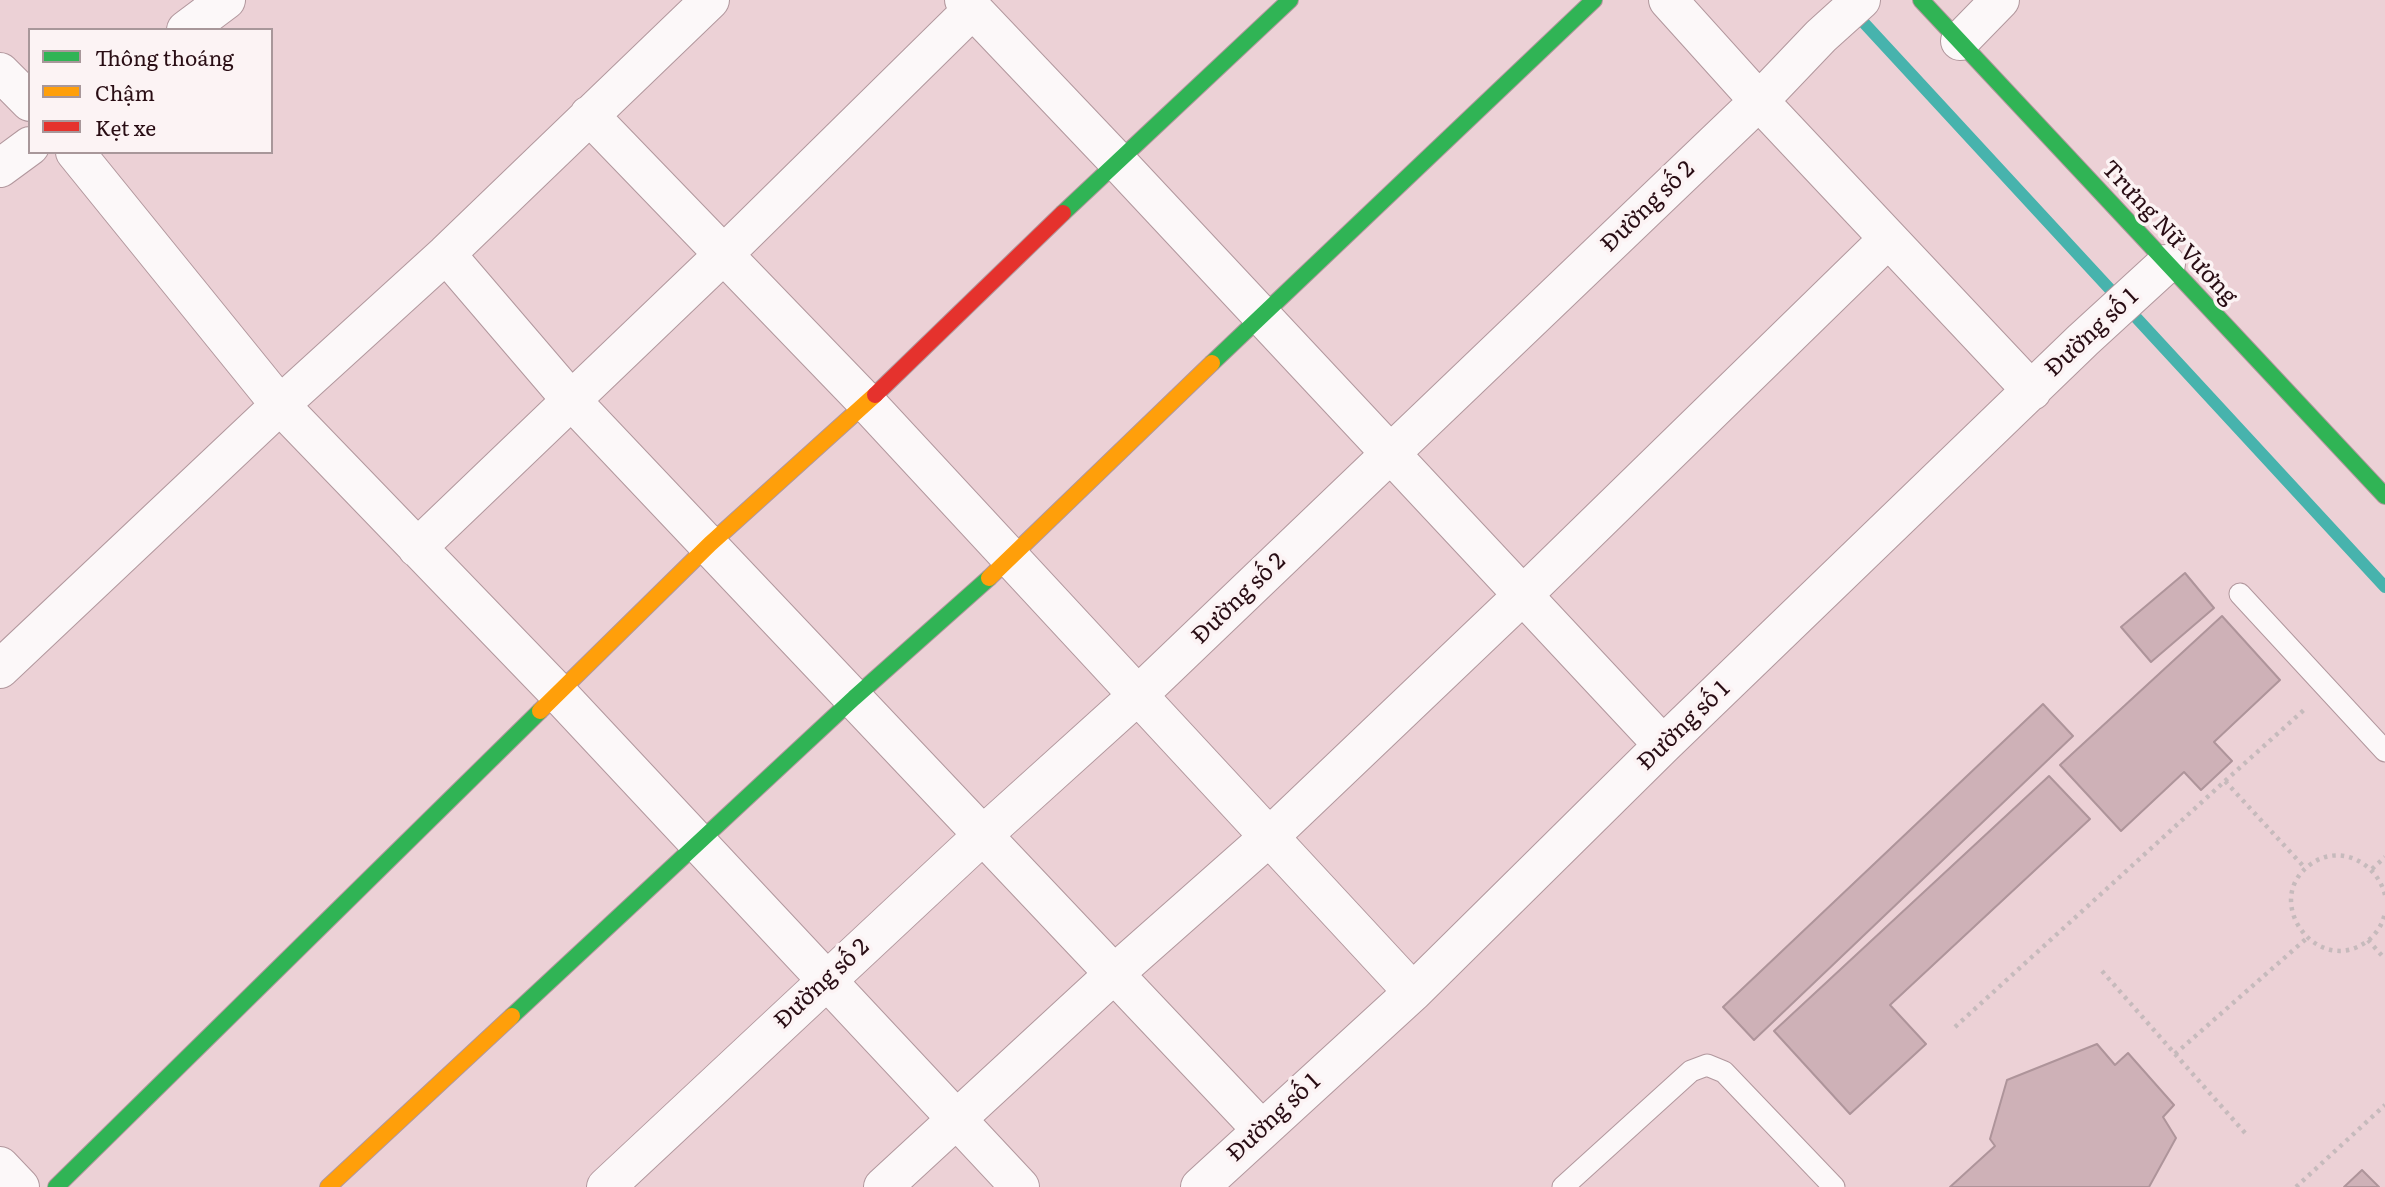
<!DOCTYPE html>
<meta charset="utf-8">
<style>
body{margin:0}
#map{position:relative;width:2385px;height:1187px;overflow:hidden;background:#ecd1d6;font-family:Literata,serif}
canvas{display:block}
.legend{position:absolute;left:28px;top:28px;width:245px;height:126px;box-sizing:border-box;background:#fcf3f4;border:2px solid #a8979a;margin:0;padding:9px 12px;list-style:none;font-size:21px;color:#290d14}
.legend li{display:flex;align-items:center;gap:14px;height:35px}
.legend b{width:35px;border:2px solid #a8979a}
</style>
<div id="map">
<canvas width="2385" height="1187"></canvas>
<ul class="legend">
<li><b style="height:9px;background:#30b455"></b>Thông thoáng</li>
<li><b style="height:9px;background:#ff9f0a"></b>Chậm</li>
<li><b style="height:9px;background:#e5322d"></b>Kẹt xe</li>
</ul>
</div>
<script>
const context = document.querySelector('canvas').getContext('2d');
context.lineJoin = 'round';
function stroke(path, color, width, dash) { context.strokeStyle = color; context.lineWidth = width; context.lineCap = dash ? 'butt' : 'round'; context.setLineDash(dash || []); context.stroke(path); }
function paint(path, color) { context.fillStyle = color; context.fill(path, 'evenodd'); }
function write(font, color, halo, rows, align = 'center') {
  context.font = font + ' Literata,serif'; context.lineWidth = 7; context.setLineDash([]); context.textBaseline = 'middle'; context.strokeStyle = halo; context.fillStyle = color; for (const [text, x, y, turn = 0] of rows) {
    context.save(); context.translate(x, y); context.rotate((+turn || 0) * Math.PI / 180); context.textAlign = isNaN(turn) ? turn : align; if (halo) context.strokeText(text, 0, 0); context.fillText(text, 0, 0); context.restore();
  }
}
stroke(new Path2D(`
 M1853,11L2385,587`), '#47b3ad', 12);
const building = new Path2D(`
 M2185,573L2214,608L2151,662L2121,627Z
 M2222,616L2280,680L2214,742L2232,761L2201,790L2184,772L2121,831L2060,765Z
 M2043,704L2073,736L1754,1040L1723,1007Z
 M2049,776L2090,819L1890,1005L1926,1044L1850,1114L1774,1031Z
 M2097,1044L2115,1065L2128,1053L2174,1105L2163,1117L2176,1138L2149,1187H1950L1995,1146L1990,1139L2007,1080Z
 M2362,1170L2379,1187H2344Z`);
paint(building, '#ceb1b7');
stroke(building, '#ae949a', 2);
const lane = new Path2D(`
 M2240,594L2385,751
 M1563,1187L1691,1071L1707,1065L1724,1072L1834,1187`);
const street = new Path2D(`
 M964,0L1117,161L1663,745
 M1668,0L1759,101L2032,391
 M186,30L226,0
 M1960,41L2000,0
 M0,72L30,102
 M589,115L867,403L1413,992
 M75,152L280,405L557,692L1020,1187
 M0,168L30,146
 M446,254L571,400L1261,1129
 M417,548L723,255L973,9
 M0,669L280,405L446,254L710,0
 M0,1166L20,1187
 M606,1187L983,835L1138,695L1759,101L1821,36L1861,0
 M883,1187L1114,974L1269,837L1523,595L1888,239
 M1200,1187L1413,992L1663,745L2083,340L2166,264`);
const fast = new Path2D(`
 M1921,0L2385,496
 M1063,213L1290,0
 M1212,363L1594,0
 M512,1016L854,698L989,578
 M56,1187L540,711`);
const slow = new Path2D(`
 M989,578L1212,363
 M540,711L710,544L875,395
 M328,1187L512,1016`);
const jam = new Path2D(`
 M875,395L1063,213`);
stroke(lane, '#b1979d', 23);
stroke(street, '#b1979d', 40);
stroke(fast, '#b1979d', 18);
stroke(slow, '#b1979d', 18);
stroke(jam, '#b1979d', 18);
stroke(new Path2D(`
 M2225,781L2305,709
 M2372,869L2385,857
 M2385,895C2377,863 2340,843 2311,864C2260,900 2317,977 2366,942C2376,935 2384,923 2385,911
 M2368,940L2385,959
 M2102,971L2175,1054L2307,938
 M1955,1027L2225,781L2305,868
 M2175,1054L2246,1134
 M2296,1187L2385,1105`), '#c6babc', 4.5, [3.5, 5]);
stroke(lane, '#fcf8f9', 21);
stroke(street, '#fcf8f9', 38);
stroke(fast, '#30b455', 16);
stroke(slow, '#ff9f0a', 16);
stroke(jam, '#e5322d', 16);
write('23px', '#290d14', '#fcf3f4', [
 ["Đường số 2",1648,207,-44],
 ["Trưng Nữ Vương",2169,233,47],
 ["Đường số 1",2092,333,-43],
 ["Đường số 2",1239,599,-44],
 ["Đường số 1",1684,726,-44],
 ["Đường số 2",822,984,-43],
 ["Đường số 1",1274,1118,-43]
]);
</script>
